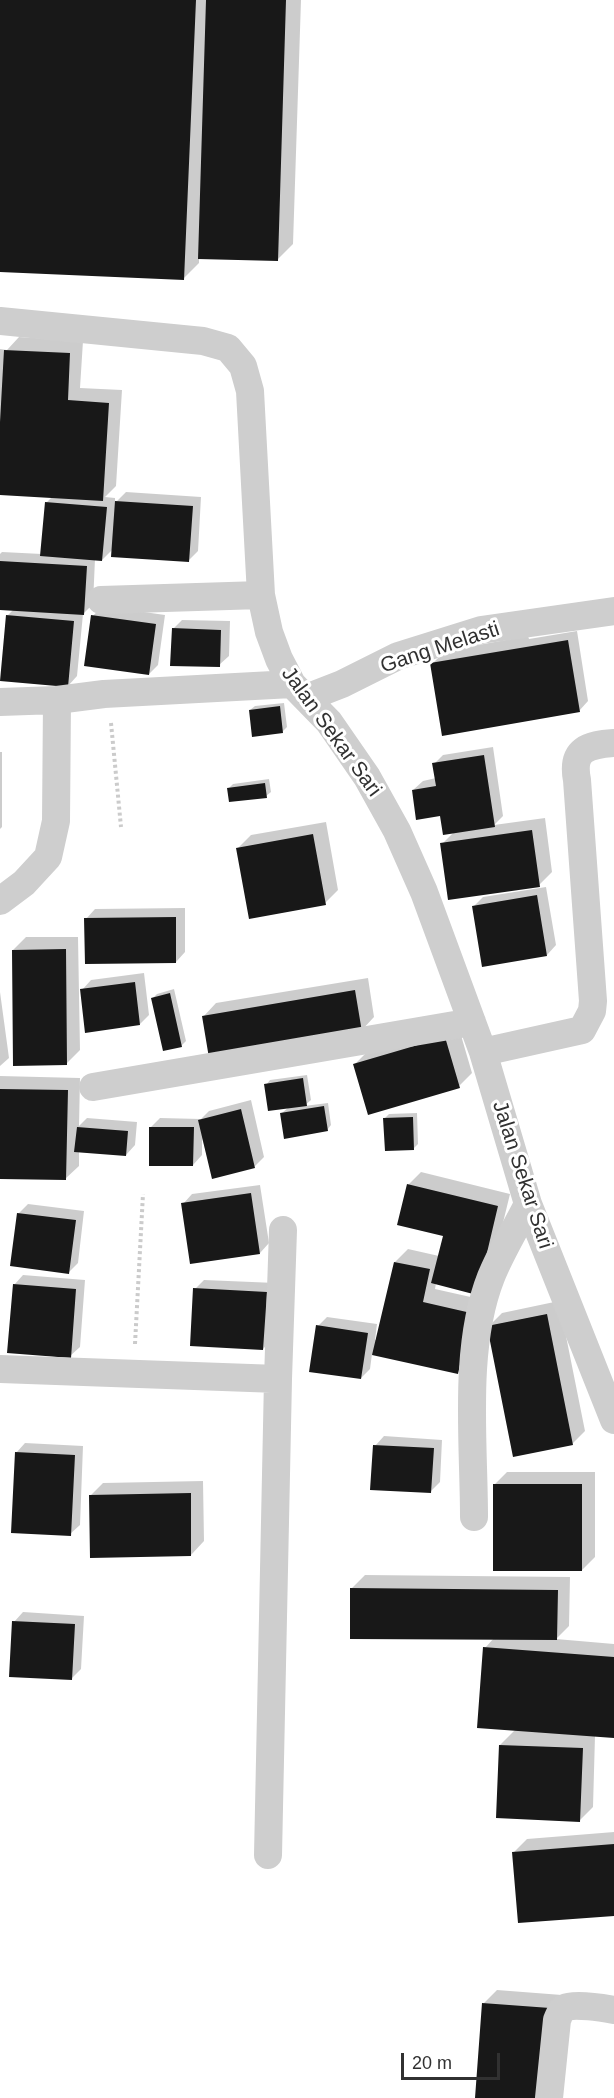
<!DOCTYPE html>
<style>
body{margin:0}
#map{position:relative;width:614px;height:2098px;overflow:hidden;background:#fff;font-family:Arial,sans-serif}
canvas{display:block}
.scale{position:absolute;left:401px;top:2053px;width:99px;height:27px;box-sizing:border-box;border:3px solid #313131;border-top:0;padding-left:8px;font-size:18px;line-height:21px;white-space:nowrap;color:#313131;-webkit-text-stroke:4px #fff;paint-order:stroke}
</style>
<div id="map">
<canvas width="614" height="2098"></canvas>
<div class="scale">20 m</div>
</div>
<script>
const context = document.querySelector('canvas').getContext('2d');
context.lineJoin = 'round';
function paint(path, color) { context.fillStyle = color; context.fill(path, 'evenodd'); }
function stroke(path, color, width, dash) { context.strokeStyle = color; context.lineWidth = width; context.lineCap = dash ? 'butt' : 'round'; context.setLineDash(dash || []); context.stroke(path); }
function write(font, color, halo, rows, align = 'center') {
  context.font = font + ' Arial,sans-serif'; context.lineWidth = 6; context.setLineDash([]); context.textBaseline = 'middle'; context.strokeStyle = halo; context.fillStyle = color; for (const [text, x, y, turn = 0] of rows) {
    context.save(); context.translate(x, y); context.rotate((+turn || 0) * Math.PI / 180); context.textAlign = isNaN(turn) ? turn : align; if (halo) context.strokeText(text, 0, 0); context.fillText(text, 0, 0); context.restore();
  }
}
paint(new Path2D(`
 M0,0H301L293,244L277,260L199,257V263L183,279L0,271Z
 M19,337L83,341L80,388L122,390L116,486L105,497L115,498V503L126,492L201,497L198,551L188,561L113,549L102,560L95,559L93,604L83,614L77,676L68,686L8,615L14,609L0,608V554L2,552L42,554L46,503L52,497L0,494V349L7,350Z
 M102,606L165,615L158,665L149,674L93,616Z
 M182,620L230,621L229,656L219,665L173,629Z
 M577,631L588,701L579,711L432,664L445,651L528,636L529,639Z
 M284,703L287,727L282,732L250,710L255,706Z
 M493,747L503,816L494,825L545,818L552,872L539,885L442,844L454,832L441,815L413,790L423,781L436,778L434,764L443,755Z
 M0,752H2V827L0,829Z
 M269,779L271,792L266,796L229,788L233,784Z
 M326,822L338,890L325,903L238,848L251,835Z
 M546,887L556,945L547,955L474,906L483,897Z
 M185,908V952L176,962L86,919L95,909Z
 M26,937H78L80,1050L67,1063L13,950Z
 M144,973L149,1015L140,1024L82,990L91,980Z
 M368,978L374,1017L361,1031L203,1017L216,1003Z
 M174,989L186,1041L181,1046L153,998L157,994Z
 M0,992L9,1058L0,1066Z
 M458,1025L472,1073L459,1086L355,1064L368,1051Z
 M307,1075L311,1100L304,1106L328,1103L331,1125L327,1130L282,1113L289,1107L266,1085L270,1080Z
 M0,1076L80,1078L79,1126L87,1118L137,1122L135,1145L126,1155L79,1151V1166L65,1179L0,1178Z
 M251,1100L264,1157L255,1166L213,1177L202,1138V1155L193,1165L151,1127L160,1118L201,1119L209,1111Z
 M417,1113L418,1144L413,1149L385,1118L389,1114Z
 M421,1172L510,1194L489,1280L436,1283L435,1289L484,1300L471,1359L458,1372L372,1354L370,1369L361,1378L318,1326L327,1317L377,1324L375,1340H377L395,1262L408,1249L439,1256L444,1235L408,1185Z
 M260,1185L269,1243L260,1253L183,1204L192,1194Z
 M28,1204L84,1211L78,1263L69,1272L18,1214Z
 M23,1275L85,1280L80,1347L70,1356L14,1285Z
 M204,1280L276,1283L272,1339L263,1349L195,1289Z
 M559,1301L585,1431L572,1444L489,1326L502,1313Z
 M384,1436L442,1440L440,1482L430,1492L375,1446Z
 M25,1443L83,1446L80,1525L70,1534L16,1453Z
 M507,1472H595V1557L582,1570L494,1485Z
 M203,1481L204,1541L191,1555L90,1496L103,1483Z
 M365,1575L570,1577L569,1626L556,1639L614,1644V1737L595,1736L593,1807L580,1820L500,1745L516,1729L485,1648L494,1638L352,1588Z
 M23,1612L84,1616L81,1669L71,1679L14,1622Z
 M614,1832V1914L514,1852L527,1839Z
 M497,1990L562,1995L477,2098L484,2003Z`), '#0003');
paint(new Path2D(`
 M0,0H196L184,280L0,272Z
 M206,0H286L278,261L198,259Z
 M4,350L70,353L68,400L109,403L103,501L0,495V422Z
 M115,501L193,506L189,562L111,557Z
 M45,502L107,507L102,561L40,556Z
 M0,561L87,566L84,615L0,610Z
 M6,615L74,621L68,687L0,681Z
 M91,615L156,624L149,675L84,666Z
 M172,628L221,630L220,667L170,666Z
 M568,640L580,712L442,736L430,663Z
 M280,706L283,733L252,737L249,710Z
 M484,755L495,827L443,835L440,816L416,820L412,790L436,786L432,763Z
 M265,783L267,798L229,802L227,788Z
 M532,830L540,887L448,900L440,843Z
 M313,834L326,905L249,919L236,848Z
 M537,895L547,956L482,967L472,906Z
 M176,917V963L85,964L84,918Z
 M66,949L67,1065L13,1066L12,950Z
 M135,982L140,1025L85,1033L80,989Z
 M355,990L362,1032L209,1058L202,1016Z
 M170,993L182,1047L163,1051L151,998Z
 M445,1037L460,1088L368,1115L353,1064Z
 M303,1078L307,1106L268,1111L264,1084Z
 M0,1089L68,1090L66,1180L0,1179Z
 M324,1106L328,1131L284,1139L280,1113Z
 M241,1109L255,1168L212,1179L198,1120Z
 M413,1117L414,1150L385,1151L383,1118Z
 M77,1127L128,1131L126,1156L74,1152Z
 M149,1127H194L193,1166H149Z
 M407,1184L498,1206L477,1295L431,1283L443,1236L397,1225Z
 M251,1193L260,1254L190,1264L181,1203Z
 M17,1213L76,1220L69,1274L10,1266Z
 M394,1262L430,1269L423,1302L471,1313L458,1374L372,1355Z
 M13,1284L76,1289L71,1358L7,1353Z
 M193,1288L267,1292L263,1350L190,1346Z
 M547,1314L573,1445L513,1457L487,1326Z
 M316,1325L368,1333L361,1379L309,1372Z
 M373,1445L434,1448L431,1493L370,1490Z
 M15,1452L75,1455L71,1536L11,1533Z
 M493,1484H582V1571H493Z
 M191,1493V1556L90,1558L89,1495Z
 M350,1588L558,1590L557,1640L350,1639Z
 M12,1621L75,1624L72,1680L9,1677Z
 M483,1647L614,1657V1738L477,1728Z
 M499,1745L583,1748L580,1822L496,1818Z
 M614,1844V1916L518,1923L512,1852Z
 M482,2003L550,2008L543,2098H475Z`), '#181818');
stroke(new Path2D(`
 M111,723L121,827
 M135,1344L143,1194`), '#cbcbcb', 4, [3, 3]);
stroke(new Path2D(`
 M0,321L203,341L228,348L243,366L250,391L261,595L269,632L279,659L292,684L329,722L367,777L397,831L424,892L483,1052L528,1204L614,1420
 M101,600L261,595
 M306,698L342,684L398,656L481,630L614,611
 M0,702L57,700L104,694L292,684
 M0,901L24,883L48,857L56,821L57,700
 M483,1052L582,1030L592,1011L593,1001L577,780C571,749 588,745 614,743
 M93,1087L472,1022
 M0,1369L278,1379
 M474,1517C474,1442 463,1348 491,1277C501,1252 516,1228 528,1204
 M268,1855L278,1379L283,1230
 M549,2098L557,2020C559,2016 560,2010 565,2008C574,2003 603,2008 614,2010`), '#cecece', 28);
write('21px', '#313131', '#fff', [
 ["Gang Melasti",440,648,-18],
 ["Jalan Sekar Sari",331,732,54],
 ["Jalan Sekar Sari",522,1175,72]
]);
</script>
